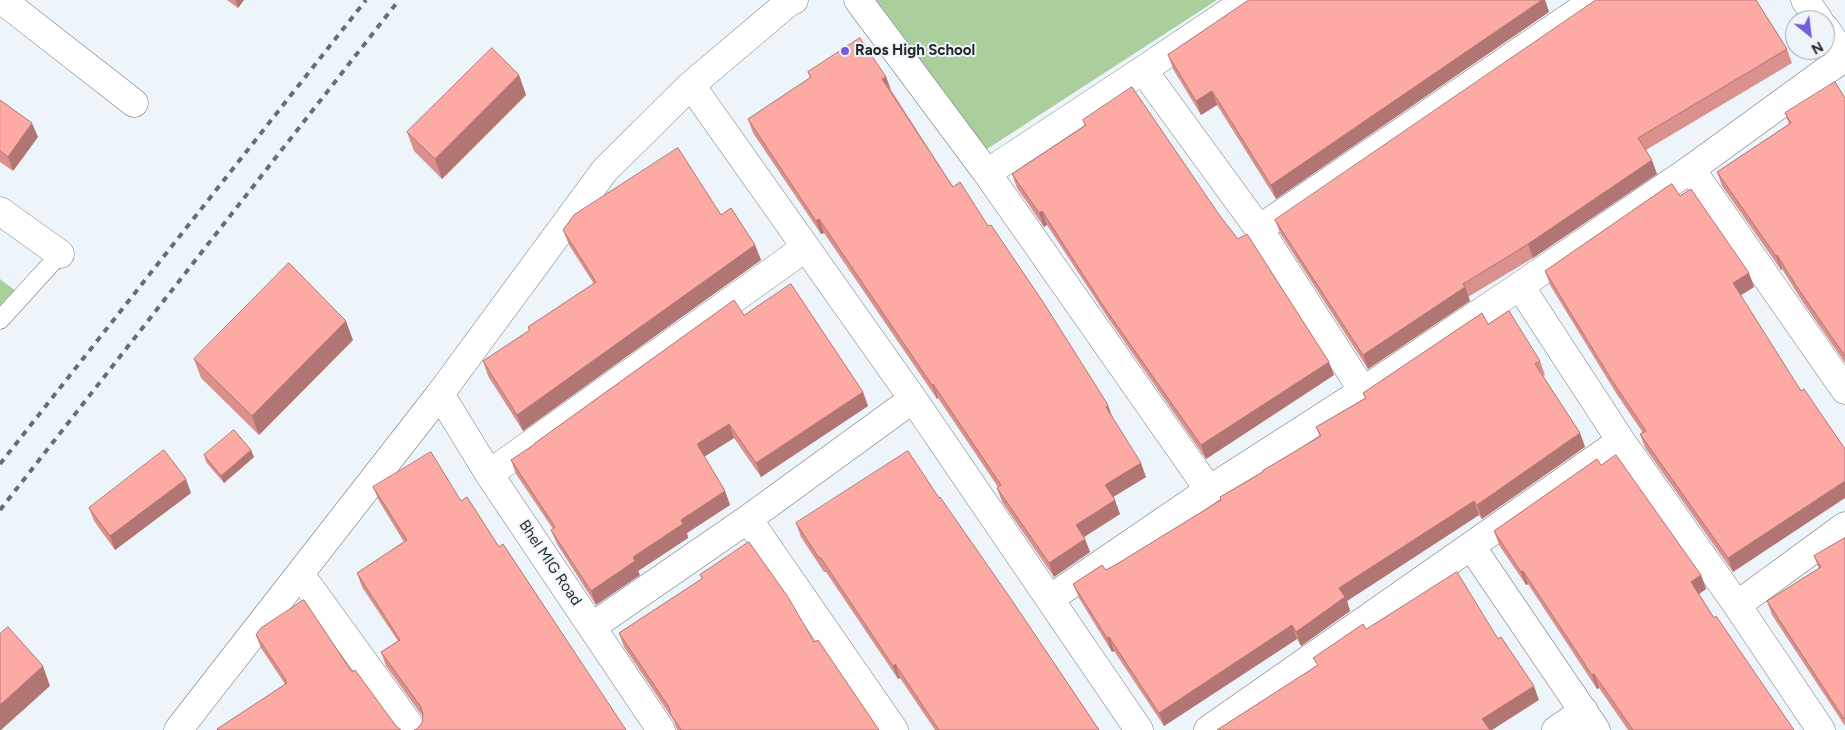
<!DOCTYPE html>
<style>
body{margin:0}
#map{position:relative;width:1845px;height:730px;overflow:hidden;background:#edf4fa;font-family:Figtree,sans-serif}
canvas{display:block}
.north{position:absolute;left:1785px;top:10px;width:50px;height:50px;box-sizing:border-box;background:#edf4fa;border:1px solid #9da3a7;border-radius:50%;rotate:151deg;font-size:14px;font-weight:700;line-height:20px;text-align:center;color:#26292b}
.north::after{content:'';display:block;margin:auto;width:18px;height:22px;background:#735fda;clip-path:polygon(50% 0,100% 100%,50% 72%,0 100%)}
</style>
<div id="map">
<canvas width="1845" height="730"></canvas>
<div class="north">N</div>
</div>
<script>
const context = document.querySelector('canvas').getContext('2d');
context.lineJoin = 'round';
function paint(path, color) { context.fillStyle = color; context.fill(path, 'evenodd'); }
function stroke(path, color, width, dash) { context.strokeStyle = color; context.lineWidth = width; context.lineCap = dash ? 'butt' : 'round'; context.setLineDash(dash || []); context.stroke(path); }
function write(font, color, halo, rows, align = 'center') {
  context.font = font + ' Figtree,sans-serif'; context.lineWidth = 4; context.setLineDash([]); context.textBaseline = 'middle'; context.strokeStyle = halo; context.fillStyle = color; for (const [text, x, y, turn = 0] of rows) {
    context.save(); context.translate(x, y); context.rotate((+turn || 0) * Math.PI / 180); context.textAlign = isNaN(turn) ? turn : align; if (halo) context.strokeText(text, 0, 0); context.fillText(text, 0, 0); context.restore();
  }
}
paint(new Path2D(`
 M873,0H1217L984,151Z
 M0,279L24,297L0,326Z`), '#abcf9c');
const service = new Path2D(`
 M0,320L60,254`);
const minor = new Path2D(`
 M2,0L134,103
 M858,0L987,173L1209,490
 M1805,0L1819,20
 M1825,28L1845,57
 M1143,70L1259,229L1363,391
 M691,85L913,399L1139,730
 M1691,169L1845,390
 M987,173L1143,70L1247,0
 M0,211L60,254
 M1259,229L1595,0
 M1520,286L1621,441L1737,605L1821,730
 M440,394L605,170L691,85L789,2L794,0
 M489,474L805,248
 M748,519L894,730
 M1471,546L1596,730
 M300,574L413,730
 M1051,598L1209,490L1363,391L1520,286L1691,169L1845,57
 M1737,605L1845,526
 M593,626L748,519L913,399
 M1208,730L1621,441
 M1556,730L1584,711`);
const tertiary = new Path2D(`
 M178,730L440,394L489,474L661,730`);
stroke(service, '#73797e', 19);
stroke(minor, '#73797e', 29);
stroke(tertiary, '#73797e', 29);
stroke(service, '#fff', 18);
stroke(minor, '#fff', 28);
stroke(tertiary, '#fff', 28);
stroke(new Path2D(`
 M0,464L366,0
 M0,510L399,0`), '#686d70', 4, [6, 6]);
paint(new Path2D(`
 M227,0H244L238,8Z
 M1249,0H1545L1549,12L1276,199L1217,105L1201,115L1173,69L1168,55Z
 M1787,49L1792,63L1646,150L1657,174L1533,258L1468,297L1470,301L1368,369L1280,233L1275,220Z
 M808,72L886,77L891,90L953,187L1113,418L1146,477L1113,497L1120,514L1084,537L1090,552L1054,577L1002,502L997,488L998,487L938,398L937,399L824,233L821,234L753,133L748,119L810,78Z
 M519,75L526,95L442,179L414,151L407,132Z
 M1845,98V363L1802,301L1782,269L1781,270L1722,186L1717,172L1789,124L1785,113Z
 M0,100L38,137L13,171L0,162Z
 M1083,120L1220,216L1334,375L1206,459L1110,321L1047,225L1044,227L1017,188L1012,174L1085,126Z
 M1680,196L1749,273L1754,287L1741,295L1733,572L1645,448L1640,434L1643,433L1616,393L1550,285L1545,271Z
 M721,215L755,245L761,260L523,431L488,376L483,361L529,331L528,327L594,284L569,245L563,230Z
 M744,315L863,392L868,406L761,477L734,438L704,457L725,491L730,505L687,533L688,538L638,571L640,575L596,605L557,544L551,530L553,529L516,474L511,460Z
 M1488,324L1540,361L1545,375L1543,376L1580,433L1585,447L1482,519L1479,515L1347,601L1350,611L1301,646L1297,639L1164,726L1114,651L1112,652L1079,598L1073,584L1106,570L1117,564L1221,500L1220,497L1320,437L1316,427L1365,398L1363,393Z
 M353,340L259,435L201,378L194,359Z
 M204,455L254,457L224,483L206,462Z
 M1601,465L1701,575L1706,589L1699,594L1714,618L1794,730H1628L1599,688L1597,689L1528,584L1526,585L1499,545L1494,531Z
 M373,487L461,501L499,547L626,730L417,729L422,723L423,717L386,666L381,652L398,641L362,587L357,573L404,542L379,501Z
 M191,493L115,550L94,521L89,508Z
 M939,498L1099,730H935L900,678L898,679L826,572H824L801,537L796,523Z
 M1845,538V726L1772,615L1767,601L1819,569L1814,556Z
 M700,575L814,642L879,730H677L674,721L624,647L619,633L702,579Z
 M256,635L352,672L396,726L285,684L261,648Z`), '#da918d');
paint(new Path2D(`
 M236,0H244L238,8L236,1Z
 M1542,0H1545L1549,12L1276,199L1271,185Z
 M519,75L526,95L442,179L435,159Z
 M886,77L891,90L882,79Z
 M1212,91L1217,105L1201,115L1196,101Z
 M32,123L38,137L13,171L8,157Z
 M1652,160L1657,174L1533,258L1528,244Z
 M1042,211L1047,225L1044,227L1039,213Z
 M819,219L824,233L821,234L816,221Z
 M755,245L761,260L523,431L517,415Z
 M1777,255L1782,269L1781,270L1776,256Z
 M1749,273L1754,287L1738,297L1733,283Z
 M1465,287L1470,301L1368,369L1363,355Z
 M346,321L353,340L259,435L252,416Z
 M1329,362L1334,375L1206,459L1201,445Z
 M933,384L938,398L937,399L932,385Z
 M863,392L868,406L761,477L756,463Z
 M1108,405L1113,419L1106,407Z
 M729,424L734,438L702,458L697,444Z
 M1580,433L1585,447L1482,519L1477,505Z
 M251,450L254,457L224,483L221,476Z
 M1141,463L1146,477L1110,499L1105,485Z
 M186,479L191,493L115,550L110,536Z
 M1845,481V498L1733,572L1728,558Z
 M725,491L730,505L687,533L688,538L638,571L640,575L596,605L591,591L681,520Z
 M1115,500L1120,514L1081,539L1076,525Z
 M1474,501L1479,515L1347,601L1350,611L1301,646L1296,632L1339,588Z
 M1085,539L1090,552L1054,577L1049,563Z
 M1523,571L1528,584L1526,585L1521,572Z
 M1701,575L1706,589L1696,596L1691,582Z
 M1292,625L1297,639L1164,726L1159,713Z
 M1109,637L1114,651L1112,652L1107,638Z
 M895,664L900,678L898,679L893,666Z
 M43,666L50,686L1,730H0V705Z
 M1594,674L1599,688L1597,689L1592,675Z
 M1534,686L1539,700L1492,730H1486L1482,719Z`), '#b17673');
const building = new Path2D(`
 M1249,0H1542L1271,185L1212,91L1196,101L1168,55Z
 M1596,0H1756L1787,49L1638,138L1652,160L1528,244L1463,284L1465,287L1363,355L1275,220Z
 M860,38L886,77L882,79L953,187L960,182L988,226L991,225L1043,302L1108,405L1106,407L1141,463L1105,485L1115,500L1076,525L1085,539L1049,563L997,488L1001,485L933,384L932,385L819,219L816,221L748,119L811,77L808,72Z
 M492,48L519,75L435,159L407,132Z
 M1835,82L1845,98V356L1797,287L1777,255L1776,256L1717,172L1791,123L1785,113Z
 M1132,87L1220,216L1238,239L1247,234L1329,362L1201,445L1104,307L1042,211L1039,213L1012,174L1086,125L1083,120Z
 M0,100L32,123L8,157L0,151Z
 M678,148L721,215L731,208L755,245L517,415L483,361L530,330L528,327L596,282L563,230L574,215Z
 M1672,184L1680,196L1691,189L1749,273L1733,283L1801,391L1804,389L1845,449V481L1728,558L1640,434L1646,431L1611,379L1545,271L1668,186Z
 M289,263L346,321L252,416L194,359Z
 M791,284L863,392L756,463L729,424L697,444L725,491L681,520L683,524L633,557L635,561L591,591L551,530L555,527L511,460L535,444V443L734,300L744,315Z
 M1509,311L1540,361L1535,364L1580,433L1477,505L1474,501L1339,588L1345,597L1296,632L1292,625L1159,713L1109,637L1107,638L1073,584L1102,565L1106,570L1117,564L1221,500L1220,497L1263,472L1262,471L1321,436L1316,427L1366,398L1363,393L1482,313L1488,324Z
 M234,430L251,450L221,476L204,455Z
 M164,450L186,479L110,536L89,508Z
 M908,451L939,498L940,497L1013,602L1099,730H939L895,664L893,666L821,558H819L796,523Z
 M431,452L461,501L467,497L499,547L503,544L626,730H414L417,729L422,723L423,715L421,707L381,652L400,640L357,573L407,540L373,487Z
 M1616,455L1701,575L1691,582L1714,618L1716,616L1794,730H1633L1594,674L1592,675L1523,571L1521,572L1494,531L1597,459L1601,465Z
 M1845,538V718L1844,719L1767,601L1821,567L1814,556Z
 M749,542L788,597L814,642L818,640L879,730H680L681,729L671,715L669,707L619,633L703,578L700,575Z
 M1457,572L1498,639L1501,637L1534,686L1482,719L1490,730H1217L1318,665L1313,658L1363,624L1366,629Z
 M304,600L352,672L355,670L396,726L401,730H218L217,729L287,683L285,681L286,680L256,635L261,628Z
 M8,627L43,666L0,705V634Z`);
paint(building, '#fda9a4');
stroke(building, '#b17673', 1);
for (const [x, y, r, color] of [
 [845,51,5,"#735fda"]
]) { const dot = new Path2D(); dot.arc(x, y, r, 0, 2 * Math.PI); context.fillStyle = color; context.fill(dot); stroke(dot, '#edf4fa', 2); }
write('bold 15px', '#26292b', '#edf4fa', [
 ["Raos High School",855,51]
], 'left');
write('15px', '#26292b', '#edf4fa', [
 ["Bhel MIG Road",550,563,56]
]);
</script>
